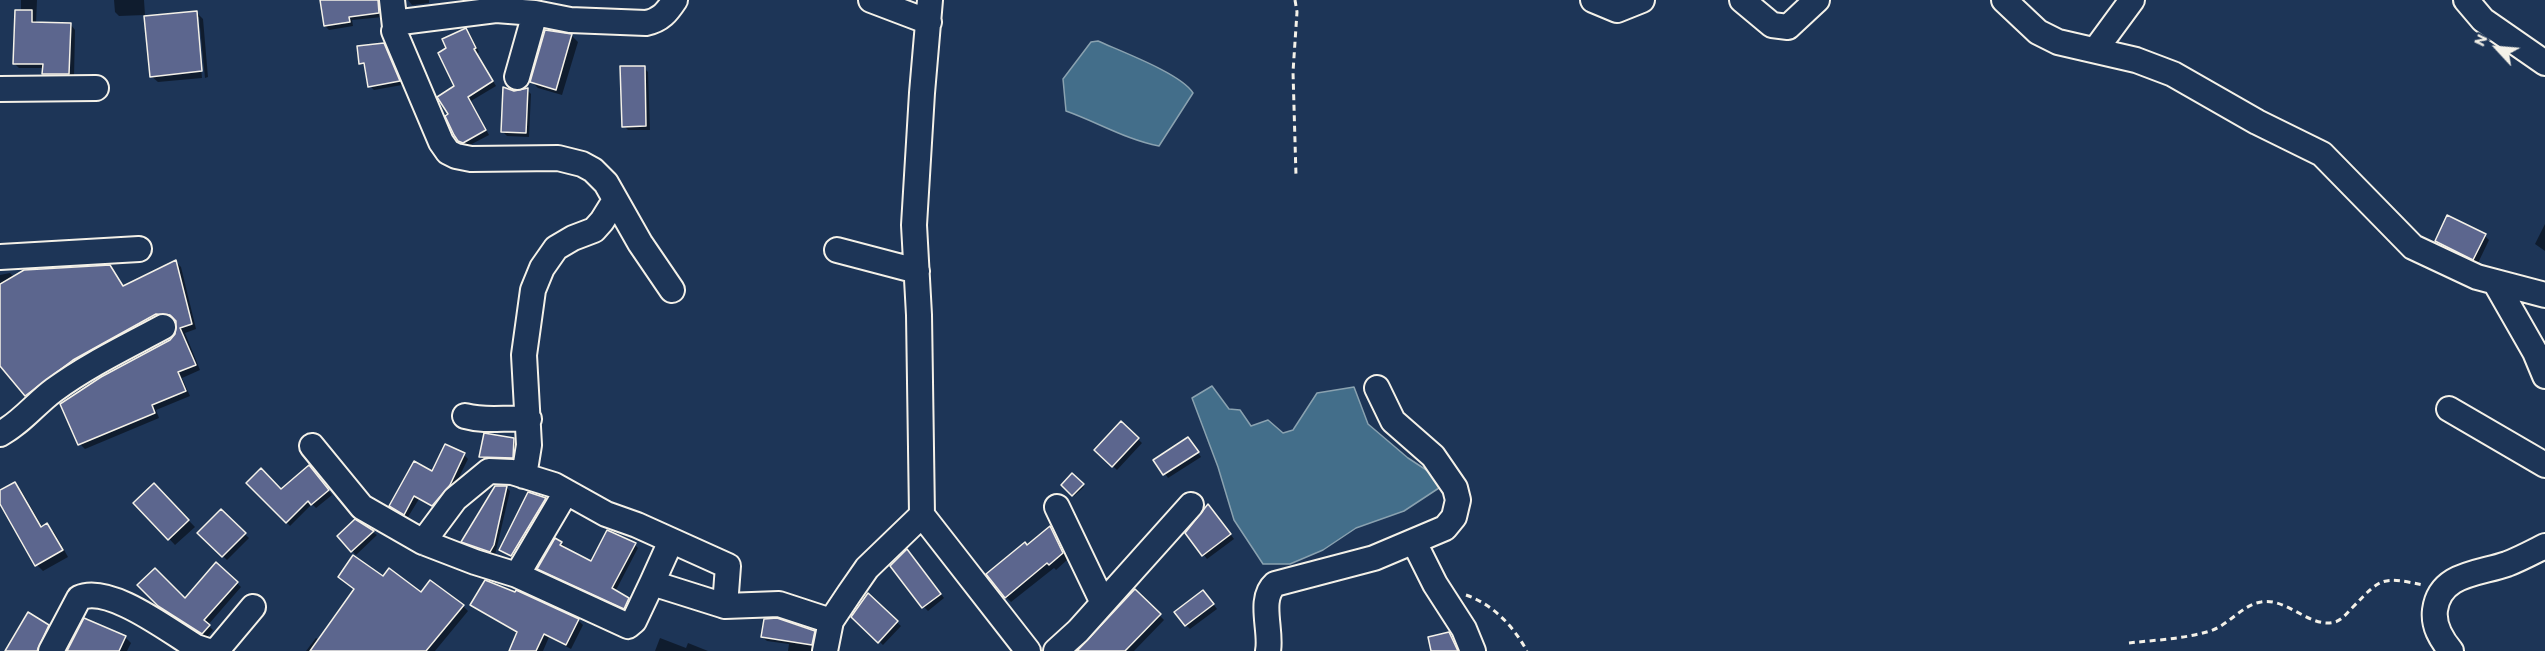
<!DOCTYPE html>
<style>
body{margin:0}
#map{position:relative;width:2545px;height:651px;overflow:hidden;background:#1d3557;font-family:Itim,sans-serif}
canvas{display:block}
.north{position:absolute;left:2467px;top:18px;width:60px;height:60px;-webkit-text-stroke:4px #1d3557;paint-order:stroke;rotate:296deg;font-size:16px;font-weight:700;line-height:24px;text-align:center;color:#f4f1e8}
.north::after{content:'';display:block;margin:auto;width:21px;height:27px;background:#f4f1e8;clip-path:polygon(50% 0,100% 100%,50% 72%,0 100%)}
</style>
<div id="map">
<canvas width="2545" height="651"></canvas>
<div class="north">N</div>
</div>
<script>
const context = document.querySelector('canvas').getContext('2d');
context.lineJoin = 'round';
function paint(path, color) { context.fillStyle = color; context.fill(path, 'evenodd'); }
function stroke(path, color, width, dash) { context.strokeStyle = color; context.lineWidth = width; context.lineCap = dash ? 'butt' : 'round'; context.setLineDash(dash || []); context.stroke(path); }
const water = new Path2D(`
 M1098,41C1120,51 1182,74 1193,93L1159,146C1127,140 1097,122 1066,111L1063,79L1091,42Z
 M1212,386L1229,409L1240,410L1251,426L1268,420L1283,433L1293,430L1317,393L1354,387L1368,424L1408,458L1434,475L1442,486L1404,511L1356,528L1323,550L1290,564H1263L1234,520L1218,467L1192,398Z`);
paint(water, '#436e8a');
stroke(water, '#8aa2b0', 1.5);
paint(new Path2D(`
 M21,0H39H37L36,24L71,25L75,30L74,78H48L44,74V68H19L14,63L21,11Z
 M114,0H144L145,15L119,16L115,12Z
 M321,0H382L383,17L352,20L353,26L329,30L325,26Z
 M408,0H429V3L412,5Z
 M196,12L203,19L208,77L205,78L199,17H196L202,78L158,82L151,76Z
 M461,30H466L470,34L479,52L477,54L496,86L471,101L489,135L468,146L459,140L456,86L448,49L444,39Z
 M546,31L572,36L578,42L562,95L538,88L532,82Z
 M383,45L387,49L402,85L374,90L370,86L366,67L361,63Z
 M644,68L648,72L650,130H628L624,126Z
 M527,90L531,94L529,137L507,136L503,132L514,92Z
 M2545,224V251L2535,244Z
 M2485,236L2489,240L2478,263L2436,241Z
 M176,262L181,267L196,329L185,333L200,370L182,378L190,396L156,410L159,418L85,449L80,444L171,340L179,328L177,320L170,318L162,319L31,400L0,364V275L10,273L14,277L109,266L124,287Z
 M1121,423L1142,443L1117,470L1096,450Z
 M514,439L518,443L516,461H485L481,457Z
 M1188,439L1201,457L1168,478L1156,460Z
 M464,455L468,459L453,489L436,509L419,499L408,517L390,506L432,474Z
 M313,471L332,495L316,508L312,504L290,526L248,483L281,491Z
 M1072,475L1084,487L1074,496L1063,485Z
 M15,484L21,490L43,528L47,525L54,532L68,557L43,571L37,565L0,501V492Z
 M154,485L195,527L175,545L135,503Z
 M507,488L510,491L495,555L467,545L463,541L481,508L484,510Z
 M545,499L549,502L515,559L504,553L501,549Z
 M1212,510L1234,539L1207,559L1187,533Z
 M221,511L249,538L227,560L199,533Z
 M355,521L377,535L356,555L339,536Z
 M1050,528L1055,533L1068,559L1056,570L1054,568L1011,602L1006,597L1027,547Z
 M561,543L565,546L564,548L591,563L635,545L638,548L615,592L632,602L628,611L539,568Z
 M911,555L944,598L928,611L924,607Z
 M217,564L241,587L208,625L213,630L207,637L164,610L140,585L185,600Z
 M384,579L422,594L463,606L468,611L435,651H306L316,638L319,640Z
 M1135,591L1164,620L1134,651H1079Z
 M868,596L901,626L883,645L853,617Z
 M1207,596L1217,609L1190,629L1186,625Z
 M472,605L578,620L583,625L571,649L549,637L543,651H510L518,634Z
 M48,626L54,632L45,651H7Z
 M814,632L818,636L816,651H788L789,644L767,641L762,637Z
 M125,637L131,643L127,651H69Z
 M660,638L686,648L688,643L708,651H655Z`), '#0007');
const building = new Path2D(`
 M320,0H378L379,13L349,17L350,22L324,26Z
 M15,10H32V22L71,23L69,74H42L43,64H13Z
 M197,11L202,71L150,77L144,16Z
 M466,28L476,48L474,49L493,81L468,97L486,130L463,143L458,141L454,135L445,116L448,114L437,97L454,86L438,53L446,48L442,39Z
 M545,30L572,34L556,90L530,82Z
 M384,43L400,81L368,87L364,63L359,64L357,46Z
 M620,66H645L646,126L622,127Z
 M503,87L514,91L528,88L526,133L501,132Z
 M2447,215L2486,234L2473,260L2435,241Z
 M176,260L192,324L180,328L196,365L178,372L186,391L152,405L155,413L78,445L60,404L101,377L170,340L175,334L176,321L170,315L156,314L73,360L25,396L0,366V284L24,270L110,265L123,286Z
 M1121,421L1139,438L1112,467L1094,450Z
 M484,433L514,438L513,458L479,457Z
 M1188,437L1199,452L1163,475L1153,460Z
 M445,444L465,453L450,485L432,506L414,496L404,515L389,506L414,461L432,471Z
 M309,465L329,490L311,505L308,501L286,523L246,483L261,468L281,489Z
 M1072,473L1084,484L1072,496L1061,485Z
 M15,482L41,527L47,523L63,550L35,566L0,504V490Z
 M154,483L189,520L168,540L133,503Z
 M495,486H507L494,545L490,552L461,542Z
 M528,492L546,498L511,556L499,550Z
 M1208,504L1231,534L1202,556L1185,533Z
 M221,509L246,533L222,557L197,533Z
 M355,519L374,531L351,552L337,536Z
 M1050,526L1063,553L1049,565L1047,563L1005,598L986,574L1025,542L1027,545Z
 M607,530L636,543L612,588L629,598L624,609L537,569L555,538L562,542L560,545L591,561Z
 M907,549L941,594L922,608L890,566Z
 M353,555L383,576L389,568L421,592L430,580L464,605L426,651H310L354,589L338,577Z
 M216,562L238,582L204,620L210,625L202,634L158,606L137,585L155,568L185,598Z
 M485,580L515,592L516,590L579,619L566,645L544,634L536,651H509L517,632L470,605Z
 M1135,589L1161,614L1125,651H1077Z
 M1203,590L1214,604L1185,626L1174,612Z
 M868,593L898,621L878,643L851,617Z
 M28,612L49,625L37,651H5Z
 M84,618L126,636L119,651H67Z
 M777,618L815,631L812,645L761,637L764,619Z
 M1449,632L1458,651H1431L1428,637Z`);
paint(building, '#5c668e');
stroke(building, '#f4f1e8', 1.5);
const minor = new Path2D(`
 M392,0L395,27
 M871,0L929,22
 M930,0L922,93L914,225L919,315L922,515L1028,651
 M1593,0L1617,10L1642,0
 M1742,0L1772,25L1788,27L1817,0
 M2004,0L2038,32L2058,42L2136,60L2173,74L2257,122L2322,154L2413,247L2477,277L2545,295
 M2466,0L2483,20L2545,63
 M2096,49L2132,0
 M517,77L535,13
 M0,89L96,88
 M837,250L917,271
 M0,257L139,249
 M2495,282L2535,352L2545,376
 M672,290L640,243L606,183L593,170L582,164L558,158L471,159L456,156L448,152L441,142L394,31L397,24L401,22L496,10L535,13L570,20L646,23C661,20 667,12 675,0
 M2449,409L2545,465
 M465,416C486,422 507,417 529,419
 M0,434C21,423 35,404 54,390C88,365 126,347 163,327
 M312,446L362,507L423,542L455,499L489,471L512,472L554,485L606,514L637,525L728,566L725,606L779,604L831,621
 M524,476L529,445L524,355L533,290L542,268L556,248L573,238L594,230L602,221L615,200
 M566,492L517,575L628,626L634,621L652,583
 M1057,507L1103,603
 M671,541L652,583L725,606
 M423,542L475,562L517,575
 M1414,542L1435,584L1464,629L1473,651
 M51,651L79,598C109,584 169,631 196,647L208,651L217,650L253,607
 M825,651L831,621L849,594L867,568L922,515
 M1056,651L1078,631L1191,505
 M1268,651C1272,631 1258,599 1275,584L1374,558L1445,528L1454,517L1458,500L1455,488L1433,456L1393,421L1377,388
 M2451,651C2441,639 2433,626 2435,610C2440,573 2479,574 2507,564C2520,559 2533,552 2545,546`);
stroke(minor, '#f4f1e8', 28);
stroke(new Path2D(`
 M1295,0L1297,12L1293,72L1296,176
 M1466,595C1494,605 1513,626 1527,651
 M2129,643C2155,640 2184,639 2210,631C2229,625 2242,605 2261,602C2287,597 2310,629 2335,622C2342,620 2347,613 2352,608C2381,578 2381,576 2423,585`), '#f4f1e8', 3, [6, 4.5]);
stroke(minor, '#1d3557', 24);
</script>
